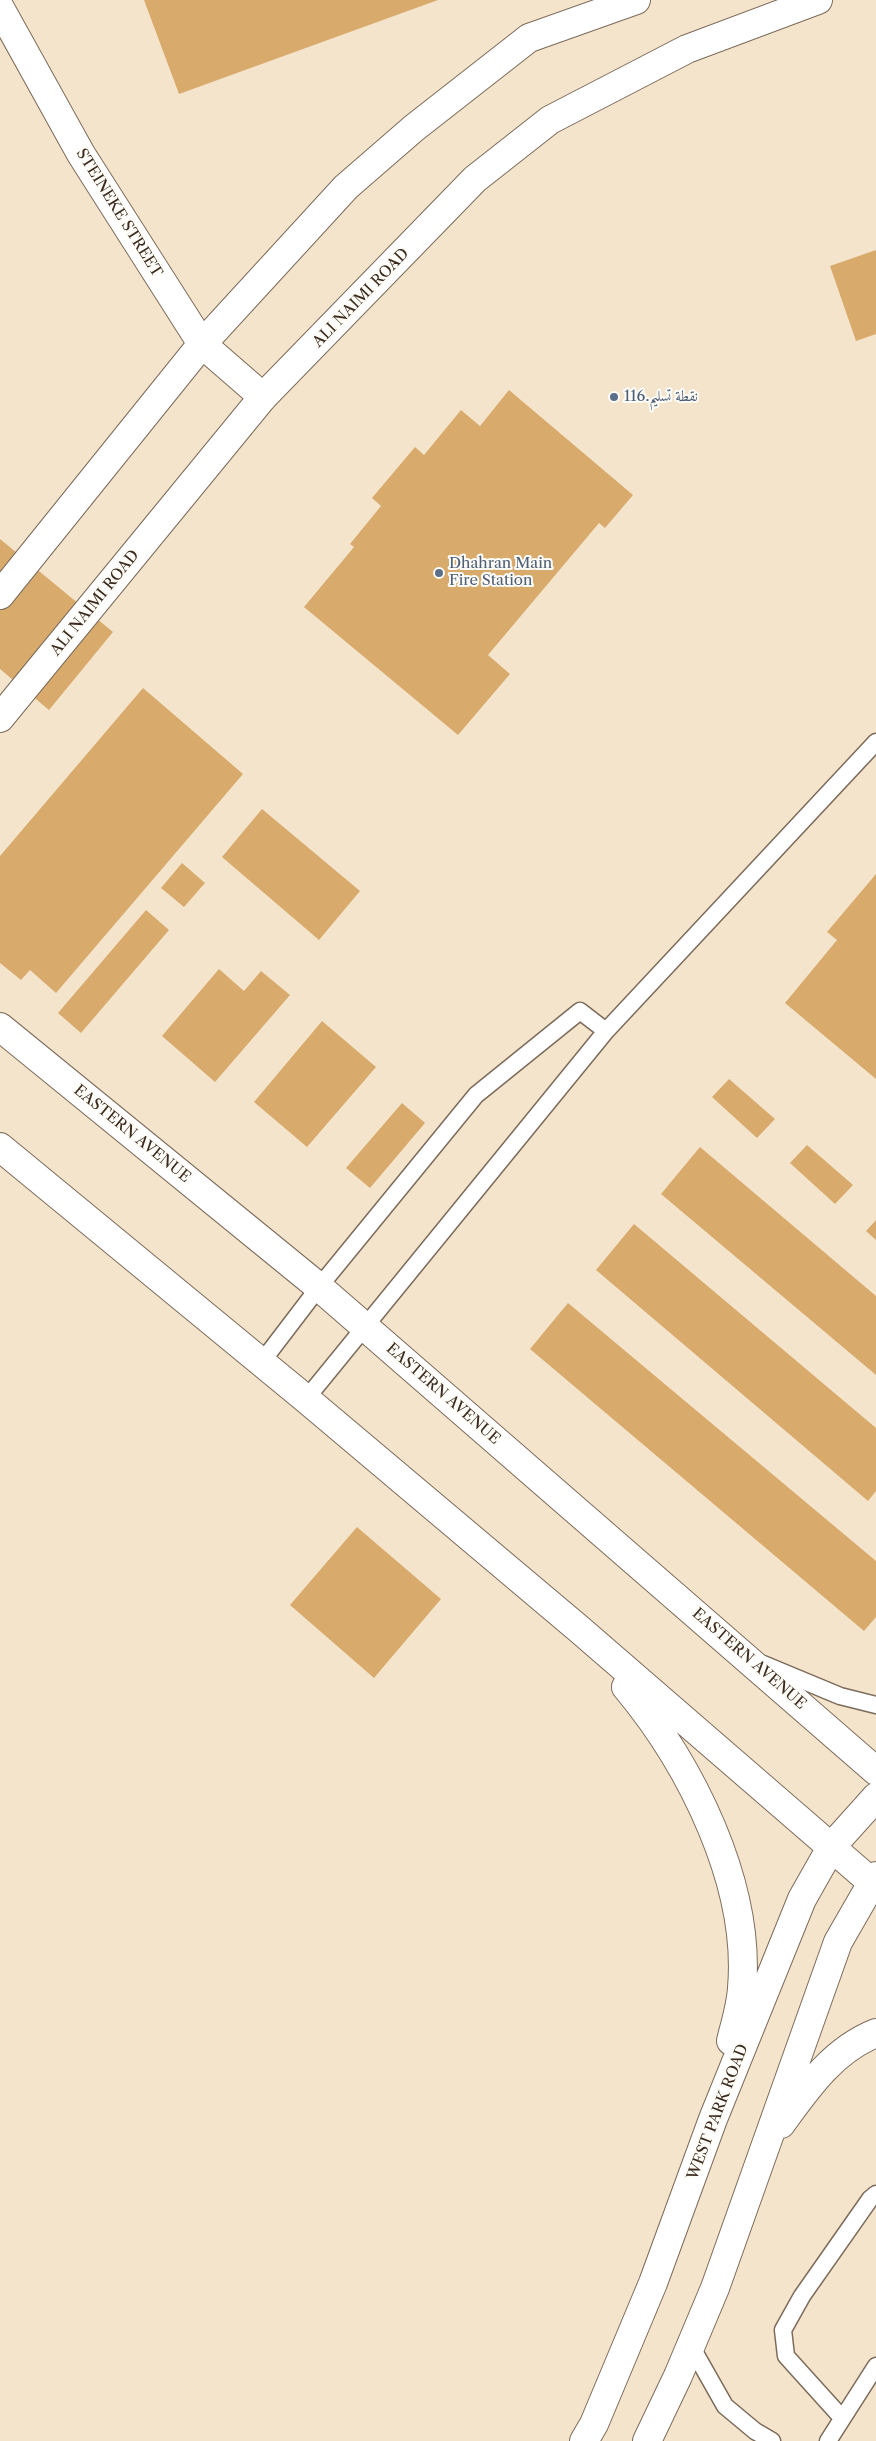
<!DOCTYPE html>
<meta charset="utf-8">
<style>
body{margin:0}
canvas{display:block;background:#f4e4cb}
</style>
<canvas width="876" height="2441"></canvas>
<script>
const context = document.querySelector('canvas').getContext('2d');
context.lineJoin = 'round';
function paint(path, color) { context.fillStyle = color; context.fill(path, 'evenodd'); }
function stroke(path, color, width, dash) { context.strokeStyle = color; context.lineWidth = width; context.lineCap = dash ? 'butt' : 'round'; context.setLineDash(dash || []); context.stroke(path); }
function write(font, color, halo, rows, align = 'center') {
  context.font = font + ' "Libre Caslon Text",Amiri,serif'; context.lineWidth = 4; context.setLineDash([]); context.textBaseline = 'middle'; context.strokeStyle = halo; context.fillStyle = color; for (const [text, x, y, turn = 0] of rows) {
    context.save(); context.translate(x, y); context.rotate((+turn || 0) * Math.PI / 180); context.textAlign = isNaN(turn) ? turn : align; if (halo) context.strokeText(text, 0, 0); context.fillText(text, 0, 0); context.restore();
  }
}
paint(new Path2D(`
 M144,0H438L179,94Z
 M876,250V334L856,341L830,266Z
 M509,390L633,495L605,528L599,523L488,655L510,674L458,735L304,607L354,547L350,544L381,506L372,498L415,447L424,455L461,410L480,426Z
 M0,539L113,632L49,710L0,669Z
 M143,688L243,774L56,993L30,970L21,980L0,963V856Z
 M262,809L360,891L319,940L222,857Z
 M182,863L205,883L184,907L161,888Z
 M876,874V1079L785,1003L837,940L827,932Z
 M146,910L169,930L81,1033L58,1013Z
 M219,969L244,991L261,971L290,995L215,1082L162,1036Z
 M322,1021L376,1067L307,1147L254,1102Z
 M729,1079L775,1119L757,1138L712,1097Z
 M402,1103L425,1123L370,1188L346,1168Z
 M807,1145L853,1185L835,1204L790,1163Z
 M700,1147L876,1296V1375L661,1194Z
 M876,1220V1240L866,1231Z
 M634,1224L876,1428V1491L868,1501L596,1270Z
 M568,1303L876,1561V1617L864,1631L530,1349Z
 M357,1527L441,1599L374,1678L290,1605Z`), '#d8ab6d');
const lane = new Path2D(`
 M261,1363L319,1287L476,1095L580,1011L606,1031
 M306,1399L606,1031L876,742
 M763,1664L840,1696L876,1705
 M691,2346L725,2406L755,2431L772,2441
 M842,2418L786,2356L783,2330L802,2296L870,2199L876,2194
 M828,2441L876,2366`);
const street = new Path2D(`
 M0,8L81,154L202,344L263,397`);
const secondary = new Path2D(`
 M0,595L202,344L346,187L414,128L529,38L636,0
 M0,718L263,397L475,179L550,120L687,49L818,0
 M0,1027L319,1287L876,1771
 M0,1147L306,1399L579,1629L876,1886
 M626,1687C691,1765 751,1884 742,1988C741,2006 735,2024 731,2041
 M781,2124C807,2088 833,2050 876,2033
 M584,2441L594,2424L653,2283L713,2119L802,1899L832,1846L876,1797
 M647,2441L678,2376L715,2288L838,1942L876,1876`);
stroke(lane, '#7c6b5b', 19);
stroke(street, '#7c6b5b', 30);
stroke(secondary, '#7c6b5b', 30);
stroke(lane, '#fff', 16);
stroke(street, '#fff', 28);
stroke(secondary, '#fff', 28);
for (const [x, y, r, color] of [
 [614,397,5,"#5c6f8a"],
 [439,573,5,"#5c6f8a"]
]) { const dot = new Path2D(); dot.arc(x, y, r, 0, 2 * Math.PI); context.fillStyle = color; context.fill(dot); stroke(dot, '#fdfcf7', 2); }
write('15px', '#3b2a1e', '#fdfcf7', [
 ["STEINEKE STREET",119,213,58],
 ["ALI NAIMI ROAD",361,298,-46],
 ["ALI NAIMI ROAD",95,603,-51],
 ["EASTERN AVENUE",132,1134,39],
 ["EASTERN AVENUE",443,1394,41],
 ["EASTERN AVENUE",749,1659,41],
 ["WEST PARK ROAD",718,2112,-69]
]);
write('15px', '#4e5e75', '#fdfcf7', [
 ["نقطة تسليم.116",624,397],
 ["Dhahran Main",449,564],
 ["Fire Station",449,581]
], 'left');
</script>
